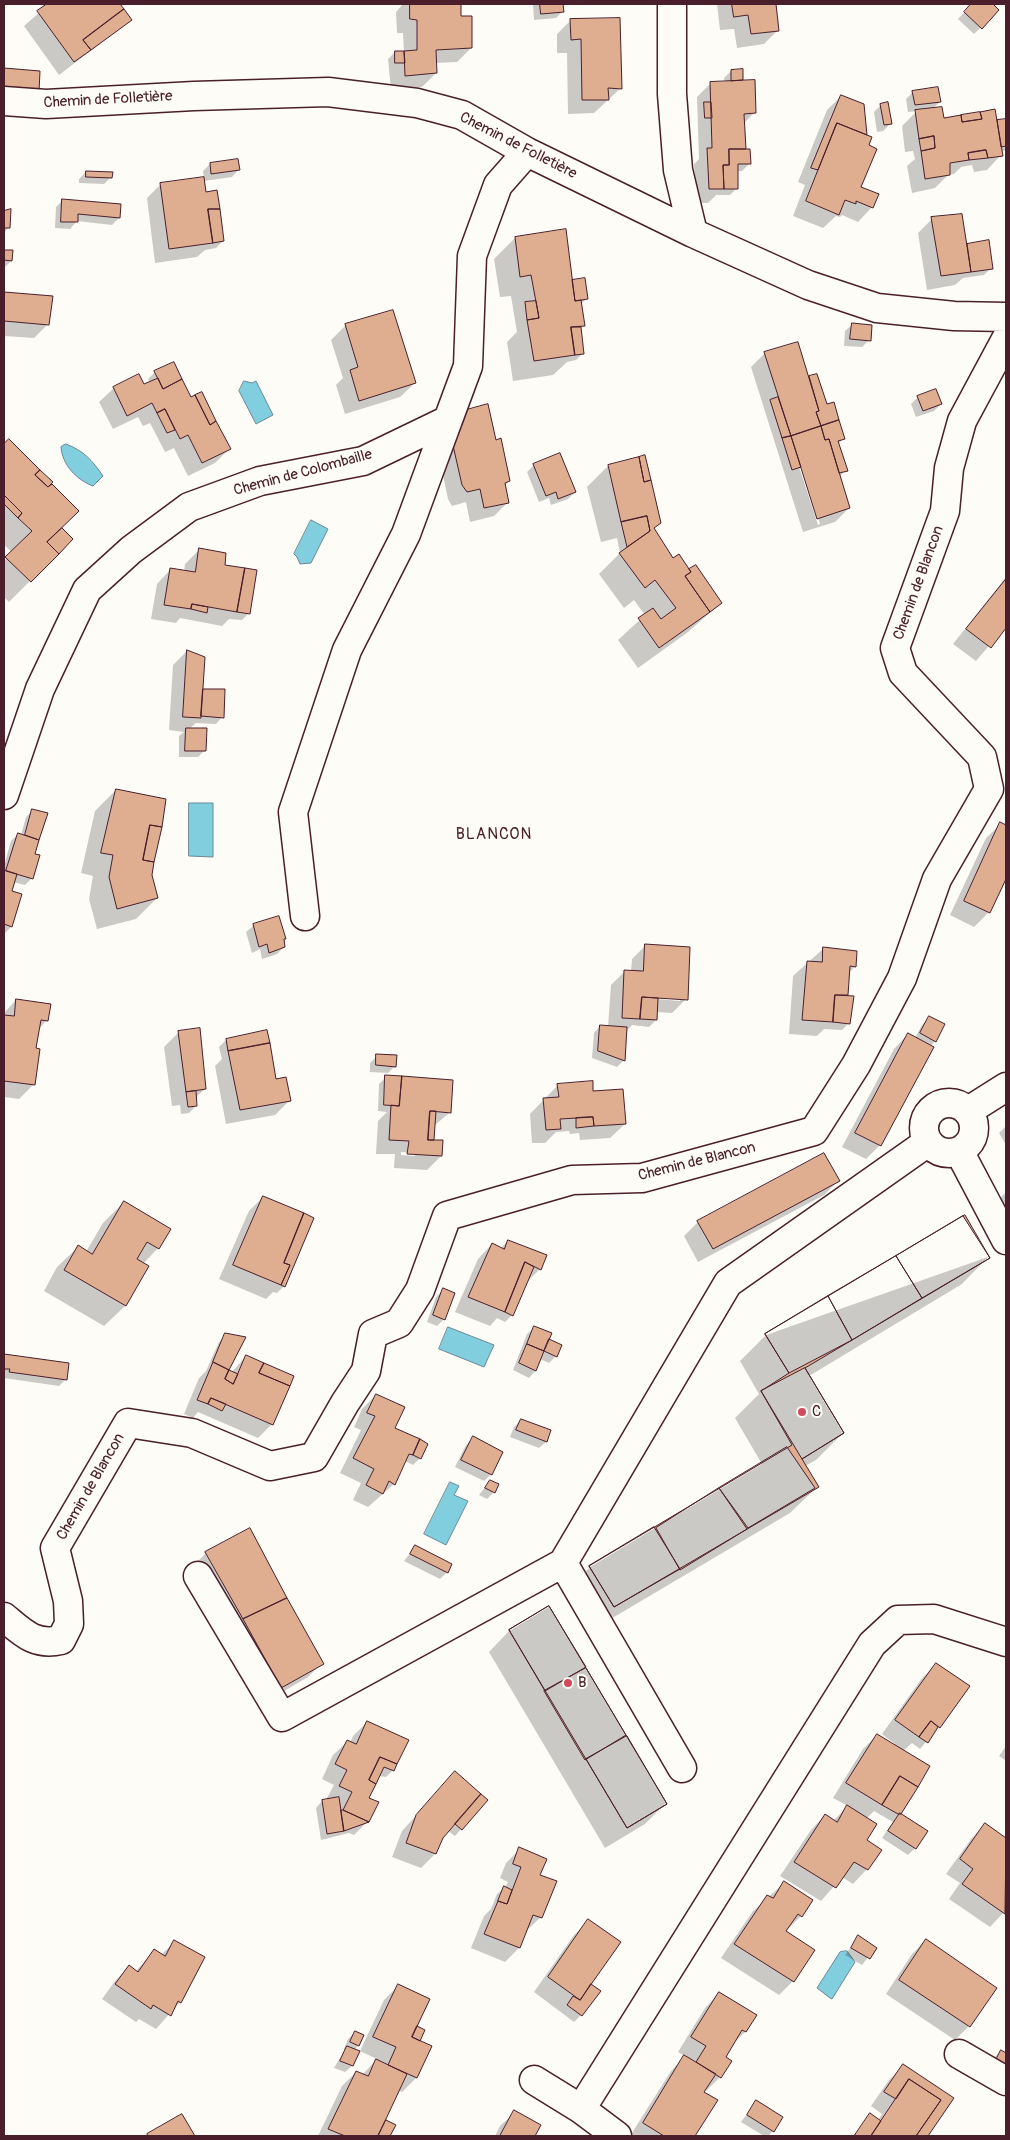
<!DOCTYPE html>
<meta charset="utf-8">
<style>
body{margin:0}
#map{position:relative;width:1010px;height:2140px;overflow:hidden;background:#fdfcf7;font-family:Pangolin,sans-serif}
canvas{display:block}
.frame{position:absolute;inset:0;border:5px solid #4a1f2b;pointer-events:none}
</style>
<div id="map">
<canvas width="1010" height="2140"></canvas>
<div class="frame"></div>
</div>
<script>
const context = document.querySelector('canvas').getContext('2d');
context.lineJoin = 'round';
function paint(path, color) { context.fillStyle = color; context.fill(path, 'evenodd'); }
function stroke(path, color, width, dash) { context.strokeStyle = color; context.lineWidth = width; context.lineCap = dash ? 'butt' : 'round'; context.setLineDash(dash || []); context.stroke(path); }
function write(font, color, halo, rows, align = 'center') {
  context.font = font + ' Pangolin,sans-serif'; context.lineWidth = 4; context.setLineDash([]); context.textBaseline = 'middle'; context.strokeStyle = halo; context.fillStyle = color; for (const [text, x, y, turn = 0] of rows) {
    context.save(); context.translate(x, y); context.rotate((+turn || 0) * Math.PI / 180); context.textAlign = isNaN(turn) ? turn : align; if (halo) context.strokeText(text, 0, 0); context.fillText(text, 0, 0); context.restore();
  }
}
const water = new Path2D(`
 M244,381L252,383L256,381L273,415L256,424L239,391Z
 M66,444C84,451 92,460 103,476L93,486C77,480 62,465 61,447Z
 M311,520L328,529L311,563L300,564L297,557L294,554Z
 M189,803H213V857L189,856Z
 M448,1327L494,1345L484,1367L439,1349Z
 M450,1482L459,1486L454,1495L468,1501L446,1545L424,1534Z
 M847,1951L855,1962L832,1999L830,1998L817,1988L840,1952Z`);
paint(water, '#80cede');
stroke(water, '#6a8896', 1);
paint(new Path2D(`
 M49,4H118L131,20L59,75L24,26Z
 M403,4H460V17L471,48L457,62L435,63L436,73L422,87L391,90L388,59L395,52H404L403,33H397L396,12Z
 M533,4H562L563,11L556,18L534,20Z
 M717,4H775L778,30L764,44L737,48L734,29L720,30Z
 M972,4H991L998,10L974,34L958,19Z
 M571,20L621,88L594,113L568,114L567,53H557V34Z
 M731,71H742V82L755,112L743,124L745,150L749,164L742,171H737V188L730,195H717V194L708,203H696L694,164L699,159L697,97L711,83L725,82L724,78Z
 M913,92L940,102L932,109L943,119L996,123L1006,120V150L1001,152V155L987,170L974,172L972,165L961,167L954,174L948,175L935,188L912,193L907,166L915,159L913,151L905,152L902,126L917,111L908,112L906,99Z
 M841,96L860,188L872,207L858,222L842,215L840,217L836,216L823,228L793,216L805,185L798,182L827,110Z
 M881,105L890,124L883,131L877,132L874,112Z
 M210,164L238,170L232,177L204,181L205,194L223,241L216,248L205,250L197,257L155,263L147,198L161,184L204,178L203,171Z
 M86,172L111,177L104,184L79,183V179Z
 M63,200L119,218L112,225L77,221L70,229L55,228L56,207Z
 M10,210L9,227L4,233V212Z
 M932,219L966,246L988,242L991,268L984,275L963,278L955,285L927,290L918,233Z
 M515,238L571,283L586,299L580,305L583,326L579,330L583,353L576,360L567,362L553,375L513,381L507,342L517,332L511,296L500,297L494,259Z
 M4,251L11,261L4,268Z
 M4,294L51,297L48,324L34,338L4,336Z
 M346,325L415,383L400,397L345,414L336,385L343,378L331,340Z
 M852,325L869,340L862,347L844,346L845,331Z
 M765,353L808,378L809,377L844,438L838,444L846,470L839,477L849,508L835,522L803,532L751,367ZM796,447L820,524L818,525L793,448Z
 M155,372L191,398L229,449L215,463L188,476L174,448L165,452L150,423L143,426L138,417L113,429L99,402L114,388L144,386L150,383L148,379Z
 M918,397L941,404L934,411L916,417L911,404Z
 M445,428L495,441L509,481L504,486L508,502L494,516L470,522L466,502L452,506L448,499L439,456Z
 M9,441L43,490L60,528L72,539L59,552L47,541L45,542L57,554L9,602L4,597V561L12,552L4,545V446Z
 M534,465L575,492L568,499L551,505L549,498L539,502L527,472Z
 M608,466L659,523L653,529L673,559L690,570L721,603L688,632L638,668L618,640L645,615L634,600L624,608L599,574L620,553L617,538L601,542L587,487Z
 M199,550L223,566L249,613L242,620L229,619L222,626L180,618L176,623L151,619L157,584L171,569L184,572L185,564Z
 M1006,577V626L976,661L953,644Z
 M187,651L202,690L224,691L222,717L216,724L196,723L189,729L205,750L198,757H179V736L184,732L169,730L173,665Z
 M116,790L157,898L136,919L97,929L89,899L93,876L81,873L95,811Z
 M33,810L46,814L34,854L32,878L25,885L13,882L10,892L11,927L4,934V866L11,841L18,834L21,835L26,817Z
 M1001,824L1006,827V876L989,912L974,927L950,915L986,838Z
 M278,918L285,938L283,940L284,947L277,954L262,959L260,949L252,953L246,932L253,926Z
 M646,945L686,999L672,1013L656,1012V1020L649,1027L632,1025L626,1032L624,1060L617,1067L592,1058L594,1033L600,1026L608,1027L611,985L625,971L631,972L632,959ZM657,996L680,998V1001L657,999Z
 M823,949L855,966L849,973L845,996L849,1023L842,1030L824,1029L817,1036L789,1034L793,976Z
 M16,1000L47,1020L38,1030L35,1049L38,1050L33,1085L19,1099L4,1097V1013Z
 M929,1018L935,1041L930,1047L880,1145L866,1159L842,1147L894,1049L908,1034L915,1038L922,1025Z
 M179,1032L205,1089L195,1098L196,1106L189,1113L181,1114L180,1105L172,1106L164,1047Z
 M226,1040L289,1101L275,1115L226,1124L215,1066L222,1059L219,1047Z
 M377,1056L395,1066L388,1073L370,1072V1063Z
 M386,1077L450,1112L434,1126L433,1140L441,1156L427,1170L394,1168L395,1154H376L378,1121L387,1112L378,1111L379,1084ZM401,1152L415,1153V1156L401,1155Z
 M558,1085L592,1092L625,1124L610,1138L580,1140L579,1133L570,1134L569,1131L556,1132L545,1143H532L530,1114Z
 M1006,1126V1145L999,1133Z
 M838,1181L824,1195L698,1262L684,1236L698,1222Z
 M1006,1192V1246L987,1212Z
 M263,1197L284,1286L277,1293L273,1292L266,1299L219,1279L249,1211Z
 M124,1202L158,1248L143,1264L147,1267L125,1306L104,1326L44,1291L57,1267L78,1247L86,1252L103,1223Z
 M508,1241L540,1269L525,1284L512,1315L505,1322L497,1318L490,1326L455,1312L478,1259L492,1244L501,1248Z
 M988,1257L962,1284L809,1376L843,1433L816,1460L805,1466L817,1487L790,1513L587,1633L564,1593L590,1567L762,1464L735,1418L759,1394L740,1361L766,1335Z
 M443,1290L444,1319L437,1326L427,1322L436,1297Z
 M534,1328L556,1356L549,1363L540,1359L535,1371L529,1378L513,1370L527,1334Z
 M226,1335L228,1369L231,1373L246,1356L272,1424L258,1438L198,1412L193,1418L184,1414L199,1378L206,1371L219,1342Z
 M4,1355L68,1364L66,1379L59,1386L4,1378Z
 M376,1395L393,1428L420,1458L413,1465L405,1461L394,1484L368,1507L353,1500L361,1483L340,1473L361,1430L354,1427L362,1409Z
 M521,1420L549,1431L546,1442L539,1448L510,1437L514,1427Z
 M473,1438L491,1474L484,1481L455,1467L466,1445Z
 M490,1481L494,1492L487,1499L479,1495Z
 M415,1547L447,1572L440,1579L404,1561Z
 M206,1553L322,1663L308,1677L267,1701L192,1567Z
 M549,1607L666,1803L645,1824L605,1848L489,1652L509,1631Z
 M937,1664L968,1687L939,1727L920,1749L912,1743L903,1751L899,1814L915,1848L908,1855L882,1838L893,1822L874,1811L866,1819L865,1841L867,1869L853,1884L842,1877L821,1901L780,1876L811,1830L825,1815L833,1821L848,1806L833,1798L863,1749L877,1735L894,1746L895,1744L882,1734L922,1678Z
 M367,1722L393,1770L386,1777L378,1776L367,1799L368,1821L354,1835L349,1833L321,1840L316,1808L322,1801L326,1800L334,1785L322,1779L333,1755L348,1741L350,1743L353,1736Z
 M1006,1746V1761L999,1756Z
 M455,1773L487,1800L455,1836L448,1831L442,1837L435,1854L421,1868L392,1857L402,1831Z
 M985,1825L1006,1840V1910L990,1927L949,1899L960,1883L946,1874L971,1839Z
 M520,1849L538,1875L541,1917L526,1931L519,1948L505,1962L471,1948L484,1916L491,1909L497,1894L505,1888L508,1882L500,1878L506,1863Z
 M784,1883L801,1916L785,1932L793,1981L779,1995L721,1958L753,1911Z
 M588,1921L590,1984L581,2015L574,2022L534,1992L574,1935Z
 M858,1937L875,1948L862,1965L845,1955Z
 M926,1940L969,2026L955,2040L886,1994L912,1954Z
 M174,1942L180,2002L156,2029L139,2019L136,2022L102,1999L115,1981L129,1967L135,1972L154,1951L161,1955Z
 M398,1986L416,2027L418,2042L430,2047L416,2078L402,2092L398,2090L384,2120L394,2126L389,2136H318L342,2086L356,2072L362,2075L377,2059L360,2051L384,2000Z
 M719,1993L756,2015L745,2032L731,2046L724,2057L720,2077L706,2091L704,2090L703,2092L717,2101L694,2136H630L671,2071L685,2056L678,2052L705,2008Z
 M355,2032L358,2046L354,2050L352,2066L345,2072L334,2068L345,2050L344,2049L348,2039Z
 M1001,2051L1006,2054V2075L990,2067L994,2058Z
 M903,2066L952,2098L927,2136H854L870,2115L878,2120L882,2114L871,2106L889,2080Z
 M756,2102L773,2131L768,2136H764L741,2122Z
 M515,2112L540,2126L534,2136H495L500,2126Z`), '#0003');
const building = new Path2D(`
 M47,4H120L124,9L83,40L91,50L74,62L37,11Z
 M410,4H461V16H472V48L436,50L437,73L405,76L404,51L417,50V20L410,19Z
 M540,4H563L564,12L541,14Z
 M732,4H776L779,31L751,34L748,15L734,17Z
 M971,4H993L999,10L982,29L964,12Z
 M124,9L132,20L91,50L83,40Z
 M620,18L622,89L608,88L609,100H582L581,39L571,40L570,19Z
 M395,51H404L405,63H395Z
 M4,68L40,71L39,92L4,90Z
 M743,69V80L731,81V70Z
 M755,80L756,113L744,114L746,149H729V165H723L724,189H709L707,148H712L710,82Z
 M938,87L941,102L915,105L912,91Z
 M841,95L864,104L867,135L837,123L818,170L811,168Z
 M704,102H711L712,118H705Z
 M888,102L892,124L884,125L880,104Z
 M942,107L944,118L961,115L962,122L982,119L980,112L995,109L1003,156L988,158L986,150L968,153L969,160L950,163V175L925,179L921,151L935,148L934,136L919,139L915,110Z
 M980,112L982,119L962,122L961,115Z
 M1006,119V146L1001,147L997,120Z
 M837,123L872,137L869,145L877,149L861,187L879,194L873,208L856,201V204L845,200L839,215L806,201Z
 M934,136L935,148L921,151L919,139Z
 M729,149H750L751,164H738V189H724L723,165H729Z
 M986,150L988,158L969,160L968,153Z
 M238,159L240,170L211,174L210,163Z
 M86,171L113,172L112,178L86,177Z
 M204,177L206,192L217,190L220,209H208L213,243L169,249L160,183Z
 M62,199L121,204L120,218L78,214V222H61Z
 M11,209L10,228H4V211Z
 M208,209H220L224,241L213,243Z
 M962,214L971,272L941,276L931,217Z
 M566,229L575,301L581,300L585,326L571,327L575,355L534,361L527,320L539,318L531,275L520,277L515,237Z
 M989,240L993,269L971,272L967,244Z
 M4,250H13L12,261L4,260Z
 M585,278L588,299L575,301L572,280Z
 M4,292L53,296L49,325L4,321Z
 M536,301L539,318L527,320L525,302Z
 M393,310L416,383L359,401L350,370L358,367L345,324Z
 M852,323L872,325L871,341L850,339Z
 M571,327H581L584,354L575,355Z
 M798,342L819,411L816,412L821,426L791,436L764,352Z
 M174,362L182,379L163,389L154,371Z
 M139,374L144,384L158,378L163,389L182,379L191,397L195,395L210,425L216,421L231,449L202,463L188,435L180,439L165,409L157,413L152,403L127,416L113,387Z
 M817,374L827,404L834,402L839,420L821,426L816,412L819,411L809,376Z
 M936,389L942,404L923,411L917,396Z
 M202,392L216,421L210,425L195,395Z
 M778,397L791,436L782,438L770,400Z
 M488,404L496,440L501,438L510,481L505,483L509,503L484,508L480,489L467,492L462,485L452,441L459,412Z
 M165,409L175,430L167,433L157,413Z
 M839,420L845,439L838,441L848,471L839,473L829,439L825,440L821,426Z
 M821,426L825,440L829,439L850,508L817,519L791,436Z
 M791,436L801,467L792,470L782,438Z
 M9,439L40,470L35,475L48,487L52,484L79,511L47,542L59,554L31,582L5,557L32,531L18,518L22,513L4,495V444Z
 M560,453L576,492L558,499L556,492L546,496L533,464Z
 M645,455L651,480L644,482L639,457Z
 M639,457L644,482L651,480L661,523L654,528L673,558L679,554L691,572L685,576L710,612L659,648L638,618L653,608L661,619L676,608L655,580L645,588L619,553L650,531L647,516L621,522L608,465Z
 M40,470L53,482L48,487L35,475Z
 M4,495L22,513L18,518L4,504Z
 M647,516L650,531L627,547L621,522Z
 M62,528L73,539L59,554L47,542Z
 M199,548L226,553L225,565L245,568L237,612L192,604L191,609L164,605L170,568L195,572Z
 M696,565L722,603L710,612L685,576L691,572L689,569Z
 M245,568L257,570L250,614L237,612Z
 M1006,579V628L991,648L966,629Z
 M192,604L208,607L207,613L191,609Z
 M187,650L205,657L201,718L183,717Z
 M203,689H225L224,718L201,716Z
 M186,728H207L206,751H185Z
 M116,789L166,799L162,827L150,825L143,860L154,862L152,875L158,898L117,909L109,877L113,855L101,853Z
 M32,809L48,813L39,840L25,835Z
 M1000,822L1006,825V879L990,913L964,901Z
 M150,825L162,827L154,862L143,860Z
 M18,833L39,840L35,854L40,855L33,879L6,871Z
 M4,870L17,874L12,891L22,894L12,927L4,924Z
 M279,916L286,939H284L285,947L269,953L267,944L259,947L253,924Z
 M645,944L690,947L688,1000L642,997L640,1019L622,1018L624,970L643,971Z
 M823,947L857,951L856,967L850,966L848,995H835L833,1022L802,1020L807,961L822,962Z
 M835,995L854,996L850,1024L833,1022Z
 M642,997L658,998L657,1020L640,1019Z
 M16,999L51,1004L48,1021L41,1020L36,1048L40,1049L35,1085L4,1081V1015L14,1016Z
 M929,1016L945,1024L936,1042L920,1033Z
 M600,1025L627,1027L625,1061L598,1051Z
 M200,1028L206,1089L186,1092L178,1031Z
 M267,1030L270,1043L228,1051L226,1039Z
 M908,1033L934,1047L881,1146L855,1133Z
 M270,1043L276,1079L286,1077L291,1101L240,1110L228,1051Z
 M376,1054L397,1055L396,1067L376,1065Z
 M385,1075L402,1076L399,1106L384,1105Z
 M402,1076L453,1080L451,1113L430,1111L428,1140H443L442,1156L407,1154L409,1141L389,1140L391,1105L399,1106Z
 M593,1081V1091L623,1089L626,1124L594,1126L593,1117L560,1119L561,1129L546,1130L543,1098L559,1097L557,1084Z
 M196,1091L197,1106L188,1107L186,1092Z
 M430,1111H436L434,1140H428Z
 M593,1117L594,1126L576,1128V1118Z
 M824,1153L840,1181L713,1249L697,1221Z
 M263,1196L304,1213L284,1263L290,1265L281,1285L233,1265Z
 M124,1201L171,1229L159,1249L147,1242L137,1259L149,1266L126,1306L64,1270L78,1245L92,1254Z
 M304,1213L314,1218L285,1287L281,1285L290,1265L284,1263Z
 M965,1215L990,1258L805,1368L844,1433L802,1459L819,1487L614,1607L589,1566L792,1445L761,1391L789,1373L765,1334Z
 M963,1216L990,1258L922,1298L896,1256Z
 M508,1240L547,1255L541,1270L525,1262L505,1312L468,1297L492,1243L504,1249Z
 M896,1256L922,1298L852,1340L828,1296Z
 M525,1262L534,1267L513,1316L505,1312Z
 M443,1288L455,1293L445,1320L433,1315Z
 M828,1296L852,1340L789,1373L765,1334Z
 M534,1326L552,1333L544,1351L527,1344Z
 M225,1333L246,1337L229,1370L213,1362Z
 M549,1339L562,1345L557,1357L544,1351Z
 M527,1344L544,1351L536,1371L519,1363Z
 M4,1354L69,1363L67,1380L9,1372L10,1369H4Z
 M246,1355L264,1363L259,1373L290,1386L273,1425L211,1398L208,1404L197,1400L213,1362L229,1370L225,1379L233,1384Z
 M264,1363L294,1376L290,1386L259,1373Z
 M805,1368L844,1433L802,1459L761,1391Z
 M229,1370L238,1374L233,1384L225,1379Z
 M376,1394L405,1407L395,1428L420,1439L413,1455L409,1454L395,1485L389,1481L383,1494L366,1485L374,1469L353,1458L375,1416L367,1413Z
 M211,1398L226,1404L222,1411L208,1404Z
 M521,1419L551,1430L547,1442L516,1430Z
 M473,1436L503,1452L492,1475L461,1460Z
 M420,1439L428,1444L421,1459L413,1455Z
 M787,1447L815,1488L748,1528L719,1488Z
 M490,1480L499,1484L495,1493L485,1488Z
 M719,1488L747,1529L680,1570L656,1528Z
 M654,1527L680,1569L614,1607L589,1566Z
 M250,1528L287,1598L243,1619L205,1552Z
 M415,1545L452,1564L448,1573L410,1554Z
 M287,1598L324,1664L281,1688L243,1619Z
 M549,1606L667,1804L627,1828L509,1630Z
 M549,1606L586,1667L545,1691L509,1630Z
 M936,1663L970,1686L940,1728L931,1721L919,1737L895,1720Z
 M586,1668L626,1735L585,1760L544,1691Z
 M367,1721L409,1740L397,1764L380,1757L369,1780L376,1784L369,1798L379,1802L369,1822L343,1810L352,1792L339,1786L347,1770L335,1764L347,1740L356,1744Z
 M931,1721L938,1727L928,1743L919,1737Z
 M877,1734L930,1766L918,1787L900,1776L882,1805L846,1783Z
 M627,1736L667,1804L627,1828L586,1759Z
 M380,1757L397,1764L394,1771L384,1767L376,1784L369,1780Z
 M455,1771L481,1794L443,1838L436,1854L406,1843L416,1815Z
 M900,1776L918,1787L901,1814H898L882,1805Z
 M481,1794L488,1800L462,1830L455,1824Z
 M339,1797L344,1831L327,1834L322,1800Z
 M847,1805L877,1824L867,1840L882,1850L868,1870L854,1862L836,1888L794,1862L825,1814L837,1822Z
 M341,1810H343L369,1822L344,1831Z
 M900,1813L928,1831L916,1849L888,1831Z
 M985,1823L1006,1838L1005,1914L962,1884L973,1869L960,1859Z
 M519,1847L547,1859L540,1875L557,1881L542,1918L533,1915L520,1948L484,1934L498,1901L507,1904L521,1867L513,1864Z
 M784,1881L813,1900L802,1917L798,1914L786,1931L815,1950L794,1982L734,1944L767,1895L773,1898Z
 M504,1886L512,1890L507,1904L498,1901Z
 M588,1919L621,1942L580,2000L548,1977Z
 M858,1935L877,1948L870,1959L851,1948Z
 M926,1939L997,1988L970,2027L899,1980Z
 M174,1940L205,1957L181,2003L178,2001L171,2016L153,2005L151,2009L115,1984L129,1965L138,1972L154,1949L165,1956Z
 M398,1984L430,1999L412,2037L432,2046L417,2078L388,2065L396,2047L373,2037Z
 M591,1984L601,1991L582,2016L567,2005L573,1996L580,2000Z
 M719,1992L757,2015L746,2032L742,2030L726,2057L732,2061L721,2078L696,2062L706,2046L691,2037Z
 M417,2026L425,2030L420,2041L412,2037Z
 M355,2031L364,2035L359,2046L350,2042Z
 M347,2046L360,2051L353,2066L340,2061Z
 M1001,2050L1006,2053V2066L996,2060Z
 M684,2055L716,2074L704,2092L718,2100L695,2136H664L643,2123Z
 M376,2059L407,2074L378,2136H345L328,2129L356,2071L368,2076Z
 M903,2064L954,2098L928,2136H916L941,2100L909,2079L896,2099L884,2092Z
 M909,2079L941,2100L916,2136H871Z
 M756,2100L783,2117L774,2132L747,2115Z
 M514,2110L541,2125L535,2136H500Z
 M870,2113L881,2121L871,2136H858L855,2135Z
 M182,2114L195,2136H148L147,2134Z
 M386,2120L396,2125L390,2136H378Z`);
paint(building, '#dfae90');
stroke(building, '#4a1f2b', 1);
const minor = new Path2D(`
 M672,4V94L678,170L693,233
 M4,101L46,104L194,96L328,92L417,103L462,115L527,152L693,233L808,285L877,308L954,316L1006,317
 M4,795L40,689L87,590L131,550L189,507L260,481L363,461L448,420L468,366L472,256L498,185L527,152
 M305,916L293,812L347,650L406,534L448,420
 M924 1128a25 25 0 1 1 50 0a25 25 0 1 1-50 0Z
 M968,1111L1006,1087
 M959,1151L1006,1240
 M198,1576L282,1717L563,1563
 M4,1617C23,1633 35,1646 61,1640L69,1624L68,1601L55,1548L128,1423L192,1433L270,1466L314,1457L345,1403L366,1371L373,1334L399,1323L420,1290L447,1216L572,1180L642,1178L814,1131L856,1065L902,978L937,879L989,789L982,757L903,673L895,648L945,511L949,468L962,421L1006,339
 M682,1768L563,1563L728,1283L928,1142
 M959,2054L1006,2081
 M534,2080L581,2109L617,2136
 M581,2109L872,1644L898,1620L934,1619L1006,1642`);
stroke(minor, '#4a1f2b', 31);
stroke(minor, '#fdfcf7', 28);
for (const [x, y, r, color] of [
 [802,1412,5,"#d1495b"],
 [568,1683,5,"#d1495b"]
]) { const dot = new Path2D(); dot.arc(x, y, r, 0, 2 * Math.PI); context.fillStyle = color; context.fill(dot); stroke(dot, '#fdfcf7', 2); }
write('15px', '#4a1f2b', '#fdfcf7', [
 ["Chemin de Folletière",108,100,-3],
 ["Chemin de Folletière",518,146,27],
 ["Chemin de Colombaille",303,473,-15],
 ["Chemin de Blancon",919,583,-70],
 ["Chemin de Blancon",697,1162,-14],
 ["Chemin de Blancon",91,1487,-60]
]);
write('15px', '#4a1f2b', '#fdfcf7', [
 ["C",812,1412],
 ["B",578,1683]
], 'left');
context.letterSpacing = '1px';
write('16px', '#4a1f2b', '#fdfcf7', [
 ["BLANCON",494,835]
]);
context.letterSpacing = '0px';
</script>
